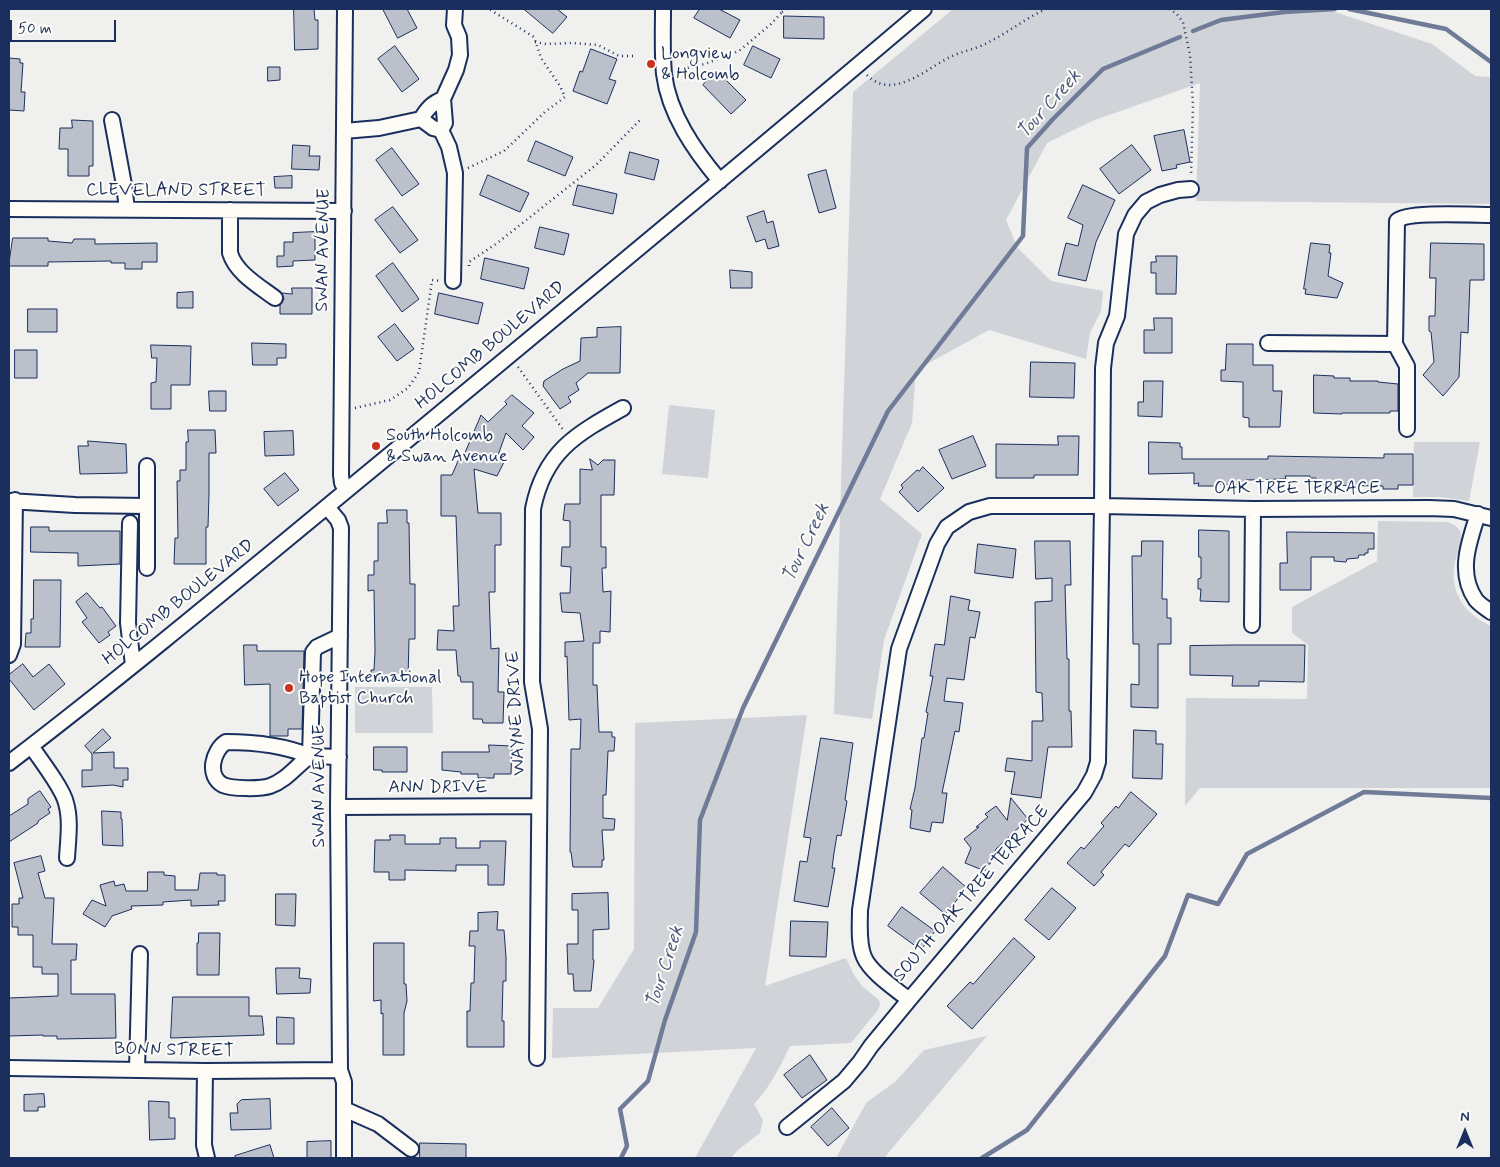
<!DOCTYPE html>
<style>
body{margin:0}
#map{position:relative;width:1500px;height:1167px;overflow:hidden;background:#f0f0ee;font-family:Mynerve,sans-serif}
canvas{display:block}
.frame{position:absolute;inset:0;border:10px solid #1b2f5e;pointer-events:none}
.north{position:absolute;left:1440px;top:1107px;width:50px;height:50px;-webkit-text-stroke:4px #fdfcf7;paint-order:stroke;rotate:0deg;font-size:14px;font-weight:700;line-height:20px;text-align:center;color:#1b2f5e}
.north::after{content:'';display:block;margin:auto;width:18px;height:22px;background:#1b2f5e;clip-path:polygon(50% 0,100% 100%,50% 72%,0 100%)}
.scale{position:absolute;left:10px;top:20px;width:106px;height:22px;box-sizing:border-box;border:2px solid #1b2f5e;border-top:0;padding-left:6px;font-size:15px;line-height:18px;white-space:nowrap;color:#1b2f5e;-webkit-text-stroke:4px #fdfcf7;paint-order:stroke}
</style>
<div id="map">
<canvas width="1500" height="1167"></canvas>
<div class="frame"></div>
<div class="north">N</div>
<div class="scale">50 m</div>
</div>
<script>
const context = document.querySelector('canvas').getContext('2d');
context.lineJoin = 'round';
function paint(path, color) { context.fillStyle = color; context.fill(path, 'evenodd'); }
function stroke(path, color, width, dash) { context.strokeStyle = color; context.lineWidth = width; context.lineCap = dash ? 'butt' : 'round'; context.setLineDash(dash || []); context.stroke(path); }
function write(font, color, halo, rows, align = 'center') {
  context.font = font + ' Mynerve,sans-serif'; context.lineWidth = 4; context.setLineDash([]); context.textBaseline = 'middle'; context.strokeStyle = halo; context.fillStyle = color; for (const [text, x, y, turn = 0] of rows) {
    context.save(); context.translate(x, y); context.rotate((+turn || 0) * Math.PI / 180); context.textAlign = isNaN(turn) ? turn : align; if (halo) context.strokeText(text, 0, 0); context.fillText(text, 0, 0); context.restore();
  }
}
paint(new Path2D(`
 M953,9H1326L1432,44L1475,76L1491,77V204L1196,201L1200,83L1092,121L1047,143L1006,220L1017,247L1051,281L1103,291L1101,311L1090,333L1086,359L989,330L916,370L912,423L880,499L922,534L884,640L872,719L834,714L853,92Z
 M669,405L715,410L708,478L662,474Z
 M1414,442H1480L1469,501L1440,497H1413Z
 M1378,521L1446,522C1473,528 1456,550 1454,568C1451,596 1467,615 1491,626V788H1200L1185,806L1186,698L1307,699L1308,645L1292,633V607L1377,561Z
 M355,687H432L433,733H355Z
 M807,715L765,986L846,958L854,975L862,986L879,1000L880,1005L878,1010L851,1043L790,1046C780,1067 770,1087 754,1104L763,1120L760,1133L738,1150L731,1158H695L756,1048L552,1058L553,1008H598L634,949L635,723Z
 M987,1036L884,1158H836L866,1103L896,1081L924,1050Z`), '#d0d3d8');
stroke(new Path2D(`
 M1349,9L1446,29L1491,62
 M1193,31L1221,20L1284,12L1335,9
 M621,1158L627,1146L620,1109L648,1081L665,1020L696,932L700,820L743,708L888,411L1023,236L1027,148L1053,119L1103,69L1180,37
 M982,1158L1027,1130L1165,956L1188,895L1218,904L1247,854L1364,792L1491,798`), '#6f7b97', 4.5);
const building = new Path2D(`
 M294,9H314L315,20H318V49L295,50Z
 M383,9H407L417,28L398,38Z
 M524,9H557L567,17L553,33Z
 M700,9H719L740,20L730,38L694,18Z
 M784,16L824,17V39L784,38Z
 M395,46L419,79L402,92L378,59Z
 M753,46L780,59L771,78L744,65Z
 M591,49L617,59L609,79L616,81L607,104L573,91L580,71L582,72Z
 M9,58L20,59V63H23L21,92H25L24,111L9,110Z
 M268,67H280V80L268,81Z
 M717,71L746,100L731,114L703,85Z
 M72,120L93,121V166H89V176H68V149H59L60,128H72Z
 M1184,130L1190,162L1176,165L1177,168L1162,171L1154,136Z
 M536,141L573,157L565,176L528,161Z
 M293,145L310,146L309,156H320L319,170L292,169Z
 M1132,145L1151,170L1119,194L1100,169Z
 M392,148L419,184L402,196L376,160Z
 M630,152L659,160L654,180L625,173Z
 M826,170L836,208L819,213L808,175Z
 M488,175L529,193L520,212L480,195Z
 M292,176V188H275L274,177Z
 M578,185L617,194L613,214L573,205Z
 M1083,185L1115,200L1096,242L1086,281L1058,275L1066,243L1078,246L1083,225L1068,218Z
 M393,207L418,240L400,253L375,220Z
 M764,211L767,223L773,221L779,246L768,249L765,239L756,242L747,217Z
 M540,227L569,234L564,255L535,248Z
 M315,232V260L293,261V266L277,267V256H284V242H293V233Z
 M13,238H48V241L72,243L74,239H95V244L157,243V262H142V269H125V263H111V261L48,262V266H9Z
 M1311,243L1330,245L1329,253H1331L1328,276L1343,283L1337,298L1305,294L1306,289H1304Z
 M1431,243L1484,244V280H1470L1468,333L1461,332L1459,377L1443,396L1423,375L1434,362L1431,332L1429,331V316H1435L1436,278H1430Z
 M1156,256H1177L1176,294H1156V273H1151V262H1156Z
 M485,258L529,268L524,289L481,279Z
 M393,263L419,299L402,312L376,276Z
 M730,270L752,272V288H731Z
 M292,288H312V314H280V305L284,299L282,293L292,294Z
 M193,292V308H177V293Z
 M439,293L483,303L478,324L435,314Z
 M28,309H57V332H28Z
 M1154,318H1172V353H1144V330H1154Z
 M395,324L414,349L397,361L378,337Z
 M621,327L620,373H588L576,383L579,390L568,397L571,402L560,409L543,386L544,381L563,369L580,361L581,338L597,337V328Z
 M252,343L286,344V358H277V365H253Z
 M1227,344H1253V365H1273V391H1282L1280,427H1249V418L1243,417V382L1221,381V370H1225Z
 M151,345L191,346L190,385H171V409H151V383L156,382L157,358H152Z
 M15,350H37V378H15Z
 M1031,362L1075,363L1074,398L1030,397Z
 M1314,375L1334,376V378H1350V381H1378V382L1398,384V411H1390V413H1342V414L1314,413Z
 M1144,381H1163L1162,417L1138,416V402H1143Z
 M209,391H226V411H210Z
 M512,395L534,413L522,426L534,437L523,450L506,433L497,458L504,462L497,476L474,469L478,513H501V545H495V592H489L491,649L499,648L498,692H504L503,723H483L482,719H473V682H461L460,676H458L456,650H437L438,630L454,631L453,606H459L456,516H441V475H452L461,454L464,455L481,415L488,422L507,404L505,402Z
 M188,430H215L216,453H209V494L208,527H206V564H174L175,538H178L177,481H180V470H186V442H188Z
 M293,431L294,455L265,456L264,432Z
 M973,436L986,466L952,479L939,450Z
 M1058,436H1079L1078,475H1034V478H996V444L1058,445Z
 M88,441L126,444L127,473L80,474L78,446H88Z
 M1149,442L1180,443V447H1182V459H1268V456L1384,458V454H1413V485H1398V489H1383V486L1316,485V478H1310V476H1285L1286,479L1246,480V485L1215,484V486H1198L1199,483L1194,484V473L1149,474Z
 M590,459L598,465L603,460H615L614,495H601V547H606V568H602L603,592L611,591L610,632L600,631V643H593V685H597L599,732H612V737H615L614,751H608L606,795H603V818L615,819L614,830H602L604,860H602V867H573L571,852H570L571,749H580L581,719L569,720L567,656L565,657V642L584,641L580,613L562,612L560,593H570L571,567L561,566L562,547H570V521L563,520L565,504H580V469L592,470Z
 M923,467L944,488L918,512L899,492L903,488L901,485L917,470L919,471Z
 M285,473L299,490L278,506L264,489Z
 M387,510H407V523H409L410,584H415V639H409L408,679L372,681L371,670H374L375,652L374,590L368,591V575H374V561H378V523H387Z
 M31,527H49V531H120V564L78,566V553L31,552Z
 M1199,530L1229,531V602L1200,601L1201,589H1198V579L1201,578V557H1199Z
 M1287,532L1374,533V549H1368V553H1365V555H1359L1358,558L1347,559L1346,562L1334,561V557H1311V590H1280V563H1287Z
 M1035,541H1070L1071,585H1065L1067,659H1069V711H1071L1072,747H1048L1041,798L1011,794L1015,772L1005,771L1007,758L1032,761V721H1043L1042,693L1036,692L1035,602L1052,601V578L1036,579Z
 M1142,541H1163L1162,599H1167V618H1171V644H1158V708L1131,707V684L1139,685V644H1133L1132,556H1141Z
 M978,544L1016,549L1013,578L975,573Z
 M34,580H61L60,647H25L26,633H31V619H33Z
 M87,593L100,608L102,607L116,626L108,632L110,635L99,643L82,622L87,618L76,602Z
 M951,596L970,600L968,610L980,612L975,638L970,637L964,680L947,678L944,701L963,703L959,732L955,731L942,793H947L943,823L932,822L930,832L910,828L912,810L910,809L915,788L922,738H924L928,713L926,712L933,676H930L935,644L944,645Z
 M244,645H257V651H304L302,729H288V736H270V684L245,685Z
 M1233,645H1305L1304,682L1259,681V686H1232L1233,676L1190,675V646Z
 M23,664L33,677L49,664L65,684L34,710L9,679V675Z
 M103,729L111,738L93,753L114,752V768H128V780H123V787L113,785L82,787V770H92V754L85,746Z
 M1134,730L1156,731V744H1163L1162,779L1133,778Z
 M821,738L853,743L845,800L847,801L841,836L837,835L834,853L832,868H835L828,907L794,901L800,861L807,862L811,838L804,837Z
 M489,745L512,746L511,774H494V778H478V774H461V772L442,770V752H489Z
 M374,747H407V772H382V770H374Z
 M40,791L51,807L48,809L50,813L38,821V823L9,842V816L28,804V799Z
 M1131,792L1157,814L1129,847L1125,844L1101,872L1104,875L1094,886L1067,863L1081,847L1084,849L1104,826L1101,823L1116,806L1118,808Z
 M1011,798L1028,819L996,849L990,864H988L985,871L965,863L971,848L964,839L979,827H976L988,817L985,814L996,806L1007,820Z
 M102,811L121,812V819H122L123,846L103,845Z
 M390,835H405V844H440V838H456V848H480V841H506L504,885H488V865H456V871L405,870V880H389V872H374L375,840H390Z
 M41,856L45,871L38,873L45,898H54L52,944H77L76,960H71V994H115L116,1038L57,1039V1036H43V1035L9,1036V998L58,996V974H42V967H33V935H18V927H12V904H19V898H23L14,863Z
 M943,867L967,888L945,914L920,893Z
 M148,872H164V875L175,876V890H198L200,873H217V875H225V901H218L219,905L191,906V900L163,902V905L131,906L132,909L112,916L105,927L83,914L92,900L106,906L100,885L114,881L115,886L124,884L126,891H147Z
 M1052,888L1076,908L1049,940L1025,920Z
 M608,893L609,929L593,930V960H594L591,991H574L573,974H568L567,944H578V910H572V894Z
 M276,894H296L295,926L276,925Z
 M902,907L935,931L921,950L888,926Z
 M498,912L497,930H504L506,957V981H503L502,1021H504V1047H467V1011H470L471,983H474L475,946H469L470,931H478V913Z
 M791,921L828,922L826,957L790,956Z
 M199,933H220L219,975H197V943H198Z
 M1014,938L1035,957L972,1029L947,1006L970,982L973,984Z
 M374,943H404V984H406L407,1001L404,1013V1055H383V1013L381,1014V1000L374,1001Z
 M276,968H300L299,978L311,979L310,993L277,994Z
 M173,997H249V1016H262L264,1035L171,1038Z
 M277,1017L294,1018V1044H277Z
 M810,1055L827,1080L802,1098L784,1075Z
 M44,1094L45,1107H38V1111H24V1095Z
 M270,1099L271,1129L231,1130L230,1113H238L237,1104L241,1100Z
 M149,1101L169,1102V1118H175V1139L150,1140Z
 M832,1108L849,1128L828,1146L811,1127Z
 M331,1141V1158H307V1142Z
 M420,1143L466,1144V1158H420Z
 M270,1145L274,1158H235V1156Z`);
paint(building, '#bbc0ca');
stroke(building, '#1b2f5e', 1);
const minor = new Path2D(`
 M345,9L341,475L342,483L346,490
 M663,9C663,30 662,52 664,74C669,114 694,150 720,181
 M443,99L456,70L460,55L459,37L454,25L455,9
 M112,120L124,185L127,209
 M441,130L449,147L455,173L453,281
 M344,131L379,128L421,119C427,109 432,103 443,99L445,123L441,130L433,128L421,119
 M1191,189L1178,190L1160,195L1146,202L1135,215L1126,234L1117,316L1106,343L1103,368L1102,506L1253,509L1429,508L1454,509L1491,518
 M9,209L344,211
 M230,210V253C236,273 259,286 275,298
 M1268,343L1395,344
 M1395,344L1397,221C1406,211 1474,215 1491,215
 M1395,344L1407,366V429
 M147,466V568
 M9,501L75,505L147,506
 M990,506H1102L1098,762L1094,775L1084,793L909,1000C896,989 871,973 864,957C858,943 860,924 860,910L899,649L937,544L947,527L969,512Z
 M327,507L338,520L341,528L338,807L340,1070L344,1082V1158
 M1478,514C1469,542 1457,573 1476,600C1480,605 1486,608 1491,612
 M130,523L128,623L133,665
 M1252,625L1253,509
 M9,655L13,644L15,500
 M226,742C256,742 283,745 310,756C296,766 287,780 270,786C261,789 232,789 223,785C206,776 213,750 226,742Z
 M31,746C40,759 63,789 66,803C71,820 68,840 67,858
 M339,757L310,756L313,652L317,647L340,636
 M9,763C141,662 269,554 398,448C574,302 750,157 924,9
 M338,807L539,806
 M537,1058L540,729L532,682L533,509C544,452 576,434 623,408
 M9,1068L205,1071L340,1070
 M137,1070L140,954
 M205,1071L204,1145L207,1158
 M344,1109L378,1124L411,1149
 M787,1127L844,1081L860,1062L871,1046L909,1000`);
stroke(minor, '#1b2f5e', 18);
stroke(new Path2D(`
 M1169,9L1176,13L1183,22L1190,55L1193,105L1191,175
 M782,12L787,9
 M535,42L546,44L573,43L598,45L619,56H636
 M678,70L705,64L739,51L771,24L782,12V9
 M867,75C892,101 926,69 950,57C962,51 977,49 989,42C1009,32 1026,18 1046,9
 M468,168L504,151L545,112L565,97L560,86L541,58L534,37L489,9
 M469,266V262L496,244L596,165L641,119
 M518,367L564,431
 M355,408L390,400L408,388L419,372L432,280L441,281`), '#1b2f5e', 2.5, [1, 4]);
stroke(minor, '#fdfcf7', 14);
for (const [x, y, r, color] of [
 [651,64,5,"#c8321e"],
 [376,446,5,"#c8321e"],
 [289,688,5,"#c8321e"]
]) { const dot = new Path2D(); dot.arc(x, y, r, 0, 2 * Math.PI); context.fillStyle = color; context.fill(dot); stroke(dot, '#fdfcf7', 2); }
write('18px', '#1b2f5e', '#fdfcf7', [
 ["Longview",661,54],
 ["& Holcomb",661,75],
 ["South Holcomb",386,436],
 ["& Swan Avenue",386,457],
 ["Hope International",299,678],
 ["Baptist Church",299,699]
], 'left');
write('18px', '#1b2f5e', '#fdfcf7', [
 ["CLEVELAND STREET",176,191],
 ["SWAN AVENUE",324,250,-89],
 ["HOLCOMB BOULEVARD",491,346,-40],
 ["OAK TREE TERRACE",1297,489],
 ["HOLCOMB BOULEVARD",179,603,-39],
 ["WAYNE DRIVE",517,713,-93],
 ["SWAN AVENUE",320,786,-90],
 ["ANN DRIVE",438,788],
 ["SOUTH OAK TREE TERRACE",972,894,-49],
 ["BONN STREET",174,1051,1]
]);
write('italic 19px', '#4c5b7f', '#fdfcf7', [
 ["Tour Creek",1050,105,-48],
 ["Tour Creek",807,543,-64],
 ["Tour Creek",666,967,-72]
]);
</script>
